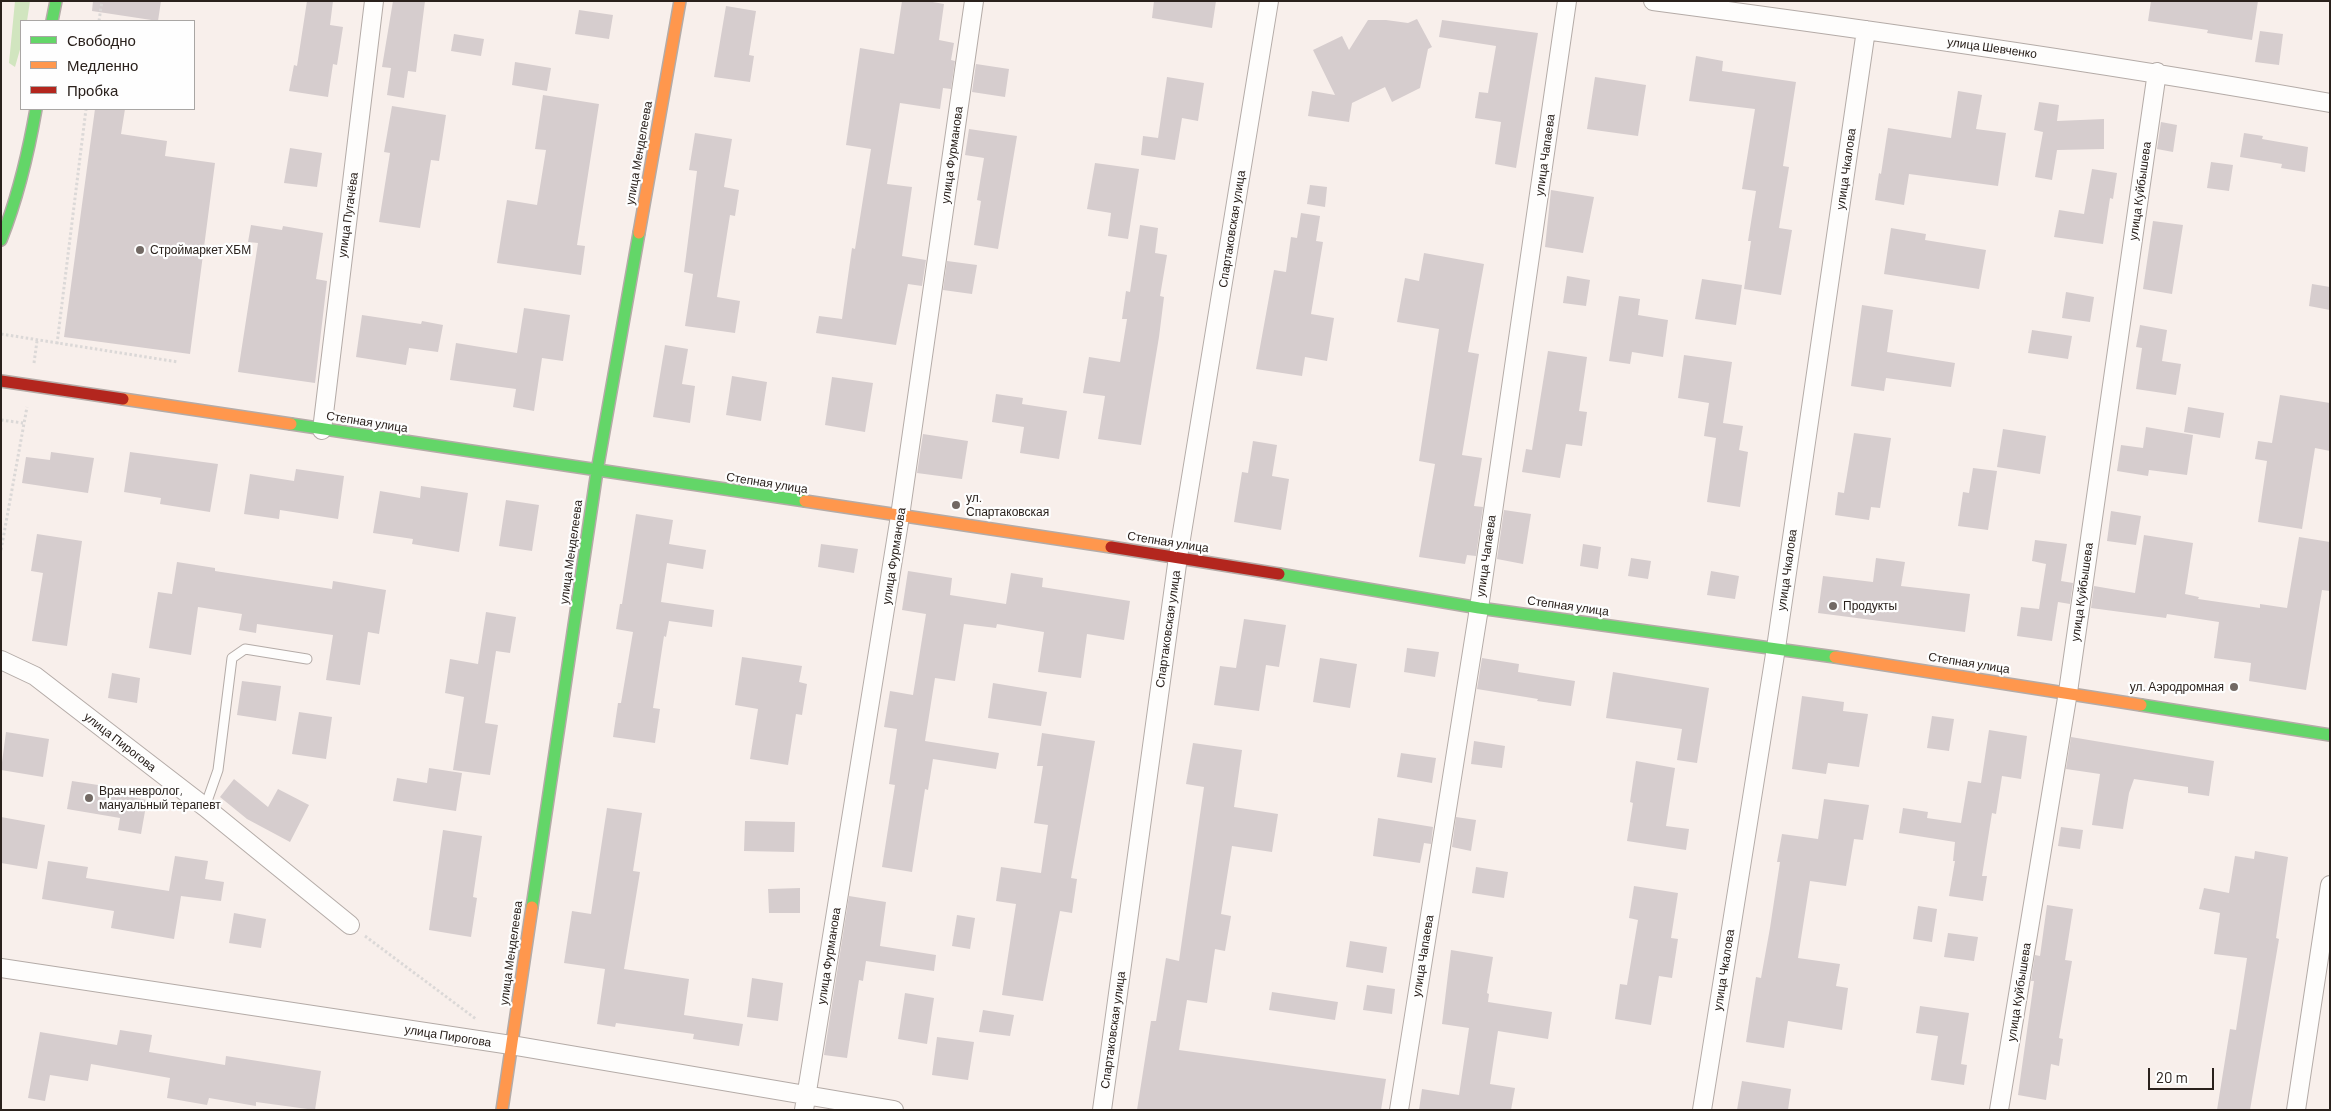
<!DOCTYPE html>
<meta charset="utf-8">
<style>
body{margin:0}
#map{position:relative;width:2331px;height:1111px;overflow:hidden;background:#f8efeb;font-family:Barlow,sans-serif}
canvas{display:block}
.frame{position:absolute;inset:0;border:2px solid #2a211c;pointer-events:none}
.legend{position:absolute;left:20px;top:20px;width:175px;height:90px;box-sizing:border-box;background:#fefefe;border:1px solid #a9a6a4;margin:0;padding:6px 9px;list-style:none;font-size:15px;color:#2a211c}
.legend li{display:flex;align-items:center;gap:10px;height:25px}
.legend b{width:25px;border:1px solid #a9a6a4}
.scale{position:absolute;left:2148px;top:1068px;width:66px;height:22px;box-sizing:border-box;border:2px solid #2a211c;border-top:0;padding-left:6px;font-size:15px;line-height:18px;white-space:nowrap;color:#2a211c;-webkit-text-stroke:4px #fefefe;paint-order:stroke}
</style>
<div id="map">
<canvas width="2331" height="1111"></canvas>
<div class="frame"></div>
<ul class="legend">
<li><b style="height:6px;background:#63d668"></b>Свободно</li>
<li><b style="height:6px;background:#ff974d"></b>Медленно</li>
<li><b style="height:6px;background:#b3261e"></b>Пробка</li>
</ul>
<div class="scale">20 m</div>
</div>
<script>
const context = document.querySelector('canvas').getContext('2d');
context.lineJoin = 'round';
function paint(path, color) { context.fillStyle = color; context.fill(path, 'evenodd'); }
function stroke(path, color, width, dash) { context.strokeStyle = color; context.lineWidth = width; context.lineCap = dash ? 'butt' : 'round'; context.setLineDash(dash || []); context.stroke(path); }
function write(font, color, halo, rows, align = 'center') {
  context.font = font + ' Barlow,sans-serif'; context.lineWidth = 4.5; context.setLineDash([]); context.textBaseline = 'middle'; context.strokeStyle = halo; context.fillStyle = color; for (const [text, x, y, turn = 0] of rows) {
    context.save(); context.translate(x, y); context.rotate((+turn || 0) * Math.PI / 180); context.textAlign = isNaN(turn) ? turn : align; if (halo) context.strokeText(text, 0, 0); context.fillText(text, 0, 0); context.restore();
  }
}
paint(new Path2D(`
 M15,1H30L27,21H21V46L15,67L9,63Z`), '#d1e5bf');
paint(new Path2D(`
 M93,1H161L158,21L92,11Z
 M307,1H333L330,25L343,27L337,65L333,64L328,97L289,91L294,65L297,66Z
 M393,1H425L416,72L408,71L404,98L387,95L391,68L382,67Z
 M902,1H927L944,4L939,40L954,43L951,60L955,61L951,89L943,88L940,109L900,103L887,184L912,187L902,256L926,260L922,286L908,284L896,345L816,333L819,316L842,319L852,248L855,249L871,149L846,145L860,48L894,54Z
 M1154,1H1216L1212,28L1152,18Z
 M2151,1H2258L2252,40L2207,33L2208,30L2148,21Z
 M726,6L756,11L749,55L754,56L750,82L714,77Z
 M579,10L613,15L609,39L575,34Z
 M1417,19L1432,47L1428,49L1420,88L1392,102L1385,87L1352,103L1349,122L1308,116L1312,91L1335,95L1313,50L1342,36L1349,50L1368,20H1386L1408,23Z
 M1442,20L1538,33L1516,168L1495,164L1501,122L1475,118L1479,92L1488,93L1496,46L1439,37Z
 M2260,31L2283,34L2279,65L2255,62Z
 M454,34L484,39L481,56L451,51Z
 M1696,56L1723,61L1722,71L1796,82L1783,166L1789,167L1779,228L1792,230L1781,295L1744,289L1751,241H1748L1756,191L1742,189L1755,109L1689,101Z
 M515,62L551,68L547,91L512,85Z
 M976,64L1009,69L1005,97L972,92Z
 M1167,77L1204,83L1198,121L1182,118L1175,160L1141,155L1143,136L1158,138Z
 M1595,77L1646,85L1638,136L1587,129Z
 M1958,91L1982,95L1976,129L2006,133L1998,186L1909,174L1904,205L1875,200L1879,173L1881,174L1888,128L1951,138Z
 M543,95L599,104L577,245L585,246L581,275L497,263L507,200L537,205L546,150L535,149Z
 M2039,102L2059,105L2057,121L2104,119V149L2057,150L2052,180L2035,177L2043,132L2034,130Z
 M392,106L446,115L439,161L431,160L420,228L379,222L390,153L384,152Z
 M95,109H125L121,134L167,141L165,156L215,163L190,354L64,337Z
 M2161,122L2177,125L2173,152L2157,149Z
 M969,129L1017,136L998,249L974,245L981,201L977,200L984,158L965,155Z
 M695,133L732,139L724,187L739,190L735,216L730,215L717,297L740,301L735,333L685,326L693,274L684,272L697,171L689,170Z
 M2244,133L2263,136L2262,139L2308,147L2305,172L2281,168L2282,164L2240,157Z
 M290,148L322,153L317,187L284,183Z
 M2211,162L2233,165L2229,191L2207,188Z
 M1095,163L1139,169L1128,239L1108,236L1111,213L1087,209Z
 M2092,169L2117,173L2113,199L2110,198L2103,244L2054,237L2059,210L2084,214Z
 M1310,185L1327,187L1325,207L1307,204Z
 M1551,190L1594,197L1583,253L1545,247Z
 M1301,213L1320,216L1316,241L1323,242L1311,314L1334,318L1327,361L1305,357L1302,376L1256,369L1274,270L1286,272L1291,237L1297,238Z
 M2153,221L2183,225L2172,294L2143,289Z
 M251,225L282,230L283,226L323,233L316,279L327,281L315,383L238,372L258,243L248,242Z
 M1140,225L1158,228L1155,253L1167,255L1160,296L1164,297L1159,337L1141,445L1098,439L1105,396L1083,393L1089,357L1120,362L1127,319H1122L1126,291L1130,292Z
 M1891,228L1926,234L1925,240L1986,250L1979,289L1884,274Z
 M1424,253L1484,264L1468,352L1479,354L1462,455L1482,458L1474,506L1483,507L1476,556L1467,555L1465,564L1419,557L1435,464L1419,461L1439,329L1397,322L1405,278L1419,281Z
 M947,261L977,265L972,294L943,290Z
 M1567,276L1590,280L1586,306L1563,303Z
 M1702,279L1742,285L1736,325L1695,319Z
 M2312,284L2330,287V310L2309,306Z
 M2066,292L2094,297L2090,322L2062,318Z
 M1619,296L1640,299L1638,315L1668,320L1663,357L1632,352L1630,364L1609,361Z
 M1862,305L1893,310L1887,352L1955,363L1951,387L1886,378L1884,391L1851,386Z
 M524,308L570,315L563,361L542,358L534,411L513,407L516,389L450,380L456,343L517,353Z
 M362,315L421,324L422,321L443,325L438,352L409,348L406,365L356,357Z
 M2140,325L2167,330L2162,361L2181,364L2176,395L2136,389L2142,348L2136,347Z
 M2032,330L2072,336L2068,359L2028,353Z
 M665,345L688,349L682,384L695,386L690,423L653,417Z
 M1548,351L1587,357L1579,411L1587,412L1582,446L1566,444L1560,478L1522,472L1526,449L1532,450Z
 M1684,355L1732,362L1723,423L1743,426L1739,450L1748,452L1740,507L1707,502L1716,438L1704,436L1709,403L1678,398Z
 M732,376L767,382L761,421L726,415Z
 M832,377L873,383L865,432L825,425Z
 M996,394L1023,398L1022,404L1067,411L1059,459L1020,453L1024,427L992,422Z
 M2280,395L2330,403V451L2315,448L2302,529L2258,522L2267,461L2255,459L2258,441L2272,443Z
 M2188,407L2224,413L2220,438L2184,432Z
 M2146,427L2193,435L2187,475L2149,470L2148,476L2117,471L2121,445L2143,448Z
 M2003,429L2046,436L2040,474L1997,467Z
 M1854,433L1891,438L1880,508L1871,507L1869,520L1835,515L1838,492L1844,493Z
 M923,434L968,441L962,479L917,473Z
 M1253,441L1277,445L1272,476L1289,479L1281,530L1234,522L1242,472L1248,473Z
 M51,452L94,458L88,493L22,483L26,457L50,460Z
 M130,452L218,464L210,512L160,504L161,498L124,492Z
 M1973,468L1997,471L1988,530L1958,526L1963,492L1969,493Z
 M296,469L344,476L338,519L280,510L279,519L244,514L250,474L294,481Z
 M421,486L468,493L459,552L412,544L413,539L373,533L380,491L420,498Z
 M506,500L539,505L532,551L499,546Z
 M1504,510L1531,514L1523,564L1497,559Z
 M2111,511L2141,516L2136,545L2107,541Z
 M636,514L673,520L669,544L706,550L703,569L667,563L661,602L714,610L712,627L669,621L666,637L664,636L653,708L660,709L655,743L613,737L618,703H621L633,632L616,629L620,604H622Z
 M37,534L82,541L67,646L32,641L43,573L31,571Z
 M2144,535L2193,543L2185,594L2199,597L2198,599L2260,608V604L2287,608L2299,537L2330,542V591L2322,590L2306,690L2249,681L2251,663L2214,658L2219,622L2167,614L2166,618L2091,608L2094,586L2135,593Z
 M2035,540L2067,544L2061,581L2073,583L2070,604L2058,602L2052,641L2017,636L2021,607L2039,609L2046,564L2032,561Z
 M821,544L858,549L854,573L818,567Z
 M1583,544L1601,547L1598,569L1580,566Z
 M1631,558L1651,561L1648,579L1628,576Z
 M1876,558L1905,562L1901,586L1970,594L1965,632L1818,613L1823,576L1873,582Z
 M177,562L215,568V571L332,589L333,581L386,590L379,634L368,632L360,685L326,680L333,635L257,624L256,633L239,630L242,614L198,607L191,655L149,648L158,592L172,594Z
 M908,571L952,578L950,595L1006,604L1011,573L1043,578L1042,587L1130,601L1124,640L1087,634L1081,678L1038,672L1044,632L997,624L996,628L964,624L955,681L935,678L925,741L999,753L996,769L933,759L928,790L925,789L912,872L882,867L895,785L889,784L897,729L884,727L890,691L913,695L926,614L902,610Z
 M1711,571L1739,576L1735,599L1707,595Z
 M486,612L516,617L510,653L496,651L485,723L498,725L490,775L453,770L464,697L445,693L450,659L478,664Z
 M1244,619L1286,625L1279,667L1266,665L1259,711L1214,705L1220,666L1236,668Z
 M1407,648L1439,652L1435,677L1404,672Z
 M742,657L802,666L799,682L807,684L802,715L796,714L788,765L750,759L758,709L735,705Z
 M1320,658L1357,664L1350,708L1313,702Z
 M1482,658L1519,664L1518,672L1575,681L1571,706L1537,701L1538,699L1477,689Z
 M1613,672L1709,688L1697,763L1677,760L1682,729L1606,718Z
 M112,673L140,678L137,703L108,698Z
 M242,681L281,686L276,721L237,715Z
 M993,683L1047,692L1041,726L988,718Z
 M1802,696L1844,702L1843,711L1868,714L1859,767L1828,763L1826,774L1792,769Z
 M299,712L332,717L326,759L292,754Z
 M1932,716L1954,719L1949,751L1927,748Z
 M1989,730L2027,736L2021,779L2002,776L1996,814L1992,813L1982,876H1987L1983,901L1949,896L1955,861H1953L1955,842L1899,833L1903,808L1928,812L1927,818L1961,823L1968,781L1981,783Z
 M6,732L49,739L43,777L1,770Z
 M1042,733L1095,741L1071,878L1077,879L1072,913L1060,911L1043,1001L1002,995L1016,904L996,901L1001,867L1041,873L1048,825L1034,823L1043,766H1037Z
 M2071,737L2214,761L2209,796L2188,793V787L2134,779L2129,793L2123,829L2092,825L2100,774L2066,769Z
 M1474,741L1505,746L1502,768L1471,764Z
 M1193,743L1242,750L1234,807L1278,814L1272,852L1232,846L1221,914L1231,916L1225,951L1215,949L1207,1003L1187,1000L1179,1050L1386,1079L1381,1110H1137L1151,1021H1156L1166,958L1179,961L1204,787L1186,784Z
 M1401,753L1436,758L1432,783L1397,777Z
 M1636,761L1675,768L1666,826L1689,829L1686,850L1627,841L1633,803L1630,802Z
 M429,768L462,773L456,811L393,801L397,778L427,783Z
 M234,779L268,807L278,789L309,805L290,842L247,819L220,797Z
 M72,781L111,787L110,793L147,800L141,834L118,830L120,818L67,809Z
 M1824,799L1869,805L1863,840L1854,839L1846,886L1810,881L1798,958L1840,964L1836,986L1848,988L1842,1030L1788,1021L1784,1048L1746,1042L1756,977L1761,978L1770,928L1780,862H1777L1782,834L1818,839Z
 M607,808L642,813L633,871L640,872L624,969L689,979L684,1015L743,1024L739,1046L693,1039L694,1034L616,1023L615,1027L597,1024L605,969L564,963L572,911L591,914Z
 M1,817L45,825L37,869L1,863Z
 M1456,817L1476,820L1471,851L1452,847Z
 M1378,818L1433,827L1431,844L1424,843L1420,863L1373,856Z
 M745,821L795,822L794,852L744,851Z
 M2061,827L2083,830L2080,849L2058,846Z
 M443,830L482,836L473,897L477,898L471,937L429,930Z
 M2255,851L2288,857L2276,938L2279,939L2250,1110H2217L2230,1029L2236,1030L2247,958L2214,954L2220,913L2199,909L2204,888L2229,893L2235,856L2254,859Z
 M175,856L208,861L205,879L224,882L221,901L181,896L174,939L111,928L114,911L42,899L48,861L88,867L86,878L169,891Z
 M1476,867L1508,872L1504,898L1472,893Z
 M1634,886L1678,893L1671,938L1678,939L1672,978L1659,976L1651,1025L1615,1019L1620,984L1627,985L1638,920L1629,918Z
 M800,888V913H769L768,889Z
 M849,896L886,902L880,946L936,955L934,971L866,961L863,981L859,980L847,1058L824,1055Z
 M2047,905L2073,909L2065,960L2072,961L2059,1038L2063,1039L2059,1066L2051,1064L2046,1100L2018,1095L2034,981H2031L2035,955L2040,956Z
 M1918,906L1937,909L1932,942L1913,939Z
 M234,913L266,919L261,948L229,943Z
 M957,915L975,918L970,949L952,946Z
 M1948,933L1978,937L1974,961L1944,957Z
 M1350,941L1387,947L1383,973L1346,967Z
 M1451,950L1493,957L1487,993L1489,994L1488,1002L1552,1012L1548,1039L1498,1031L1490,1084L1515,1088L1511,1110H1419L1422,1089L1459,1095L1469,1028L1442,1024Z
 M752,978L783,983L778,1021L747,1017Z
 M1367,985L1395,989L1392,1014L1363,1010Z
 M1272,992L1338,1002L1335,1020L1269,1010Z
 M905,993L934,998L927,1044L898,1039Z
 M1920,1006L1969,1013L1961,1064L1967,1065L1964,1085L1931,1080L1938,1036L1916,1033Z
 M983,1010L1014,1015L1010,1036L979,1032Z
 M120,1030L152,1035L149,1052L225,1065L226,1056L321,1071L315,1110L256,1102V1106L209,1098L207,1105L167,1098L170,1078L91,1064L88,1081L50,1075L45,1101L28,1098L40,1032L117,1045Z
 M937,1037L974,1042L968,1080L932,1075Z
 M1742,1081L1791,1089L1788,1110H1737Z`), '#d6cdce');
const lane = new Path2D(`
 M205,807L218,770L232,658L245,649L307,659`);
const street = new Path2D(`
 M1653,1C1880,31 2105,63 2330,103
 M322,430L374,1
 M1,660L35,676L205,807L350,925
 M1,968L511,1045L894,1110
 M804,1110L900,516L974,1
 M1102,1110L1178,557L1269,1
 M1399,1110L1479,608L1567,1
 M1702,1110L1776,648L1866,30
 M1999,1110L2068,692L2157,72
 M2296,1110L2330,885`);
const fast = new Path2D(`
 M52,21L56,1
 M1,240C18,197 28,155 36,109
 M291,424L805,501
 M1279,574L1479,608L1835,657
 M2141,705L2330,735
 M532,907L597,471L639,233`);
const slow = new Path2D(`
 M639,233L680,1
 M123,399L291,424
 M805,501L1111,547
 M1835,657L2141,705
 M502,1110L532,907`);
const jam = new Path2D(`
 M1,381L123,399
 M1111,547L1279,574`);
stroke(lane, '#b4aba7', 11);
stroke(street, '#b4aba7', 20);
stroke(fast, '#b4aba7', 14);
stroke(slow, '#b4aba7', 14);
stroke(jam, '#b4aba7', 14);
stroke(new Path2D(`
 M99,21L102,1
 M1,334L178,362
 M57,344L86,109
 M34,363L37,341
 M1,420L23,423
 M1,550L27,407
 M365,936L476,1019`), '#dbd8d7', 3, [2.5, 2.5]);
stroke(lane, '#fefdfc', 9);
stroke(street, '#fefdfc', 18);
stroke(fast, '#63d668', 11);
stroke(slow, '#ff974d', 11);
stroke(jam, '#b3261e', 11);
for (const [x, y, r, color] of [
 [140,250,5,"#726964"],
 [956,505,5,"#726964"],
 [1833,606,5,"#726964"],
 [2234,687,5,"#726964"],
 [89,798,5,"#726964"]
]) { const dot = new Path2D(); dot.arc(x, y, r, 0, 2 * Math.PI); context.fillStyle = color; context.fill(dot); stroke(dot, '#fefefe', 2); }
write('12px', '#2a211c', '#fefefe', [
 ["улица Шевченко",1992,48,8],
 ["улица Менделеева",639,153,-80],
 ["улица Фурманова",952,155,-82],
 ["улица Чапаева",1545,155,-82],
 ["улица Чкалова",1846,169,-82],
 ["улица Куйбышева",2140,191,-82],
 ["улица Пугачёва",348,215,-82],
 ["Спартаковская улица",1232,229,-81],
 ["Степная улица",367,422,9],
 ["Степная улица",767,483,9],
 ["Степная улица",1168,542,9],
 ["улица Менделеева",571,552,-82],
 ["улица Фурманова",894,556,-81],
 ["улица Чапаева",1486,556,-82],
 ["улица Чкалова",1787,570,-82],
 ["улица Куйбышева",2082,592,-82],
 ["Степная улица",1568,606,8],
 ["Спартаковская улица",1168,629,-82],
 ["Степная улица",1969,663,9],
 ["улица Пирогова",120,742,38],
 ["улица Менделеева",511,953,-82],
 ["улица Фурманова",829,956,-81],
 ["улица Чапаева",1423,956,-81],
 ["улица Чкалова",1724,970,-81],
 ["улица Куйбышева",2019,992,-81],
 ["Спартаковская улица",1113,1030,-82],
 ["улица Пирогова",448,1036,9]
]);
write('12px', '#2a211c', '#fefefe', [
 ["Строймаркет ХБМ",150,250],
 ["ул.",966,498],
 ["Спартаковская",966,512],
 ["Продукты",1843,606],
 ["ул. Аэродромная",2224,687,"right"],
 ["Врач невролог,",99,791],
 ["мануальный терапевт",99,805]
], 'left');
</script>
